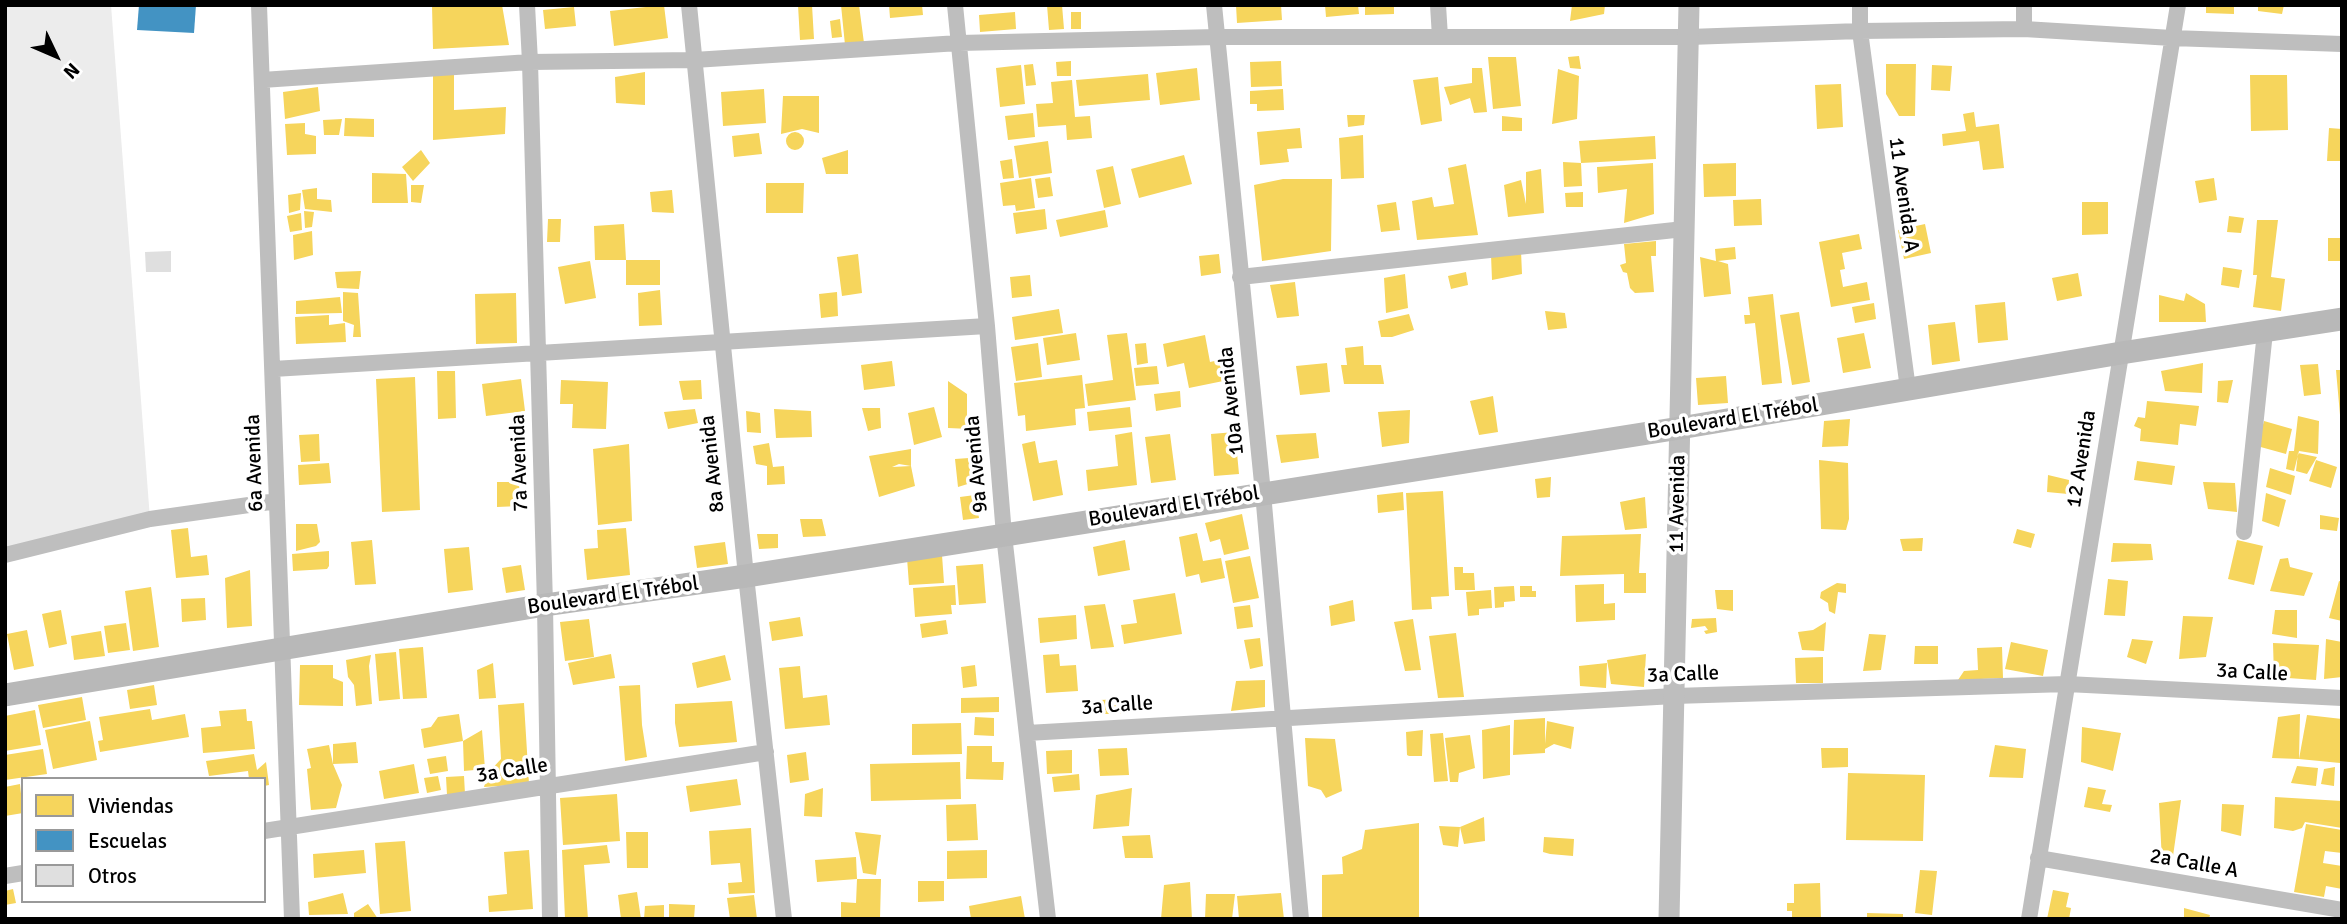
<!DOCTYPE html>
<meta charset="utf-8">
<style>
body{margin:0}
#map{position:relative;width:2347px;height:924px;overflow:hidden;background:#fff;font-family:Signika,sans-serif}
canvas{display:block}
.frame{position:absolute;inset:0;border:7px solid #000;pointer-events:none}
.legend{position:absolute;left:21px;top:777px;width:245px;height:126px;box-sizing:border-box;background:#fff;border:2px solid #999;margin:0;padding:9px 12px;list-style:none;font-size:21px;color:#000}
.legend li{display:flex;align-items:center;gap:14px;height:35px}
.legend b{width:35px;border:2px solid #999}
.north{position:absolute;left:21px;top:21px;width:70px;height:70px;-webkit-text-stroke:5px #fff;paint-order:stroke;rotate:134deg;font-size:19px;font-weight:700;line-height:28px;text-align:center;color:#000}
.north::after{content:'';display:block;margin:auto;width:24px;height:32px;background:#000;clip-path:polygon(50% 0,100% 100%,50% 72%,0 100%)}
</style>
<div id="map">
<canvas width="2347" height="924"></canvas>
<div class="frame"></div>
<ul class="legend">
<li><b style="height:19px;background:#f6d55c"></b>Viviendas</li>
<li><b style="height:19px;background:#4393c3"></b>Escuelas</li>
<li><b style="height:19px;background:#dfdfdf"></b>Otros</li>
</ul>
<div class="north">N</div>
</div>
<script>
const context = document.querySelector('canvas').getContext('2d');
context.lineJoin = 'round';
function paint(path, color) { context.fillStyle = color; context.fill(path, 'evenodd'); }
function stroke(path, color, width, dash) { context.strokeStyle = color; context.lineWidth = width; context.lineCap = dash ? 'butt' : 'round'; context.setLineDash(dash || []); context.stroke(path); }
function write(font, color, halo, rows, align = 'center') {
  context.font = font + ' Signika,sans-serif'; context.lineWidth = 7; context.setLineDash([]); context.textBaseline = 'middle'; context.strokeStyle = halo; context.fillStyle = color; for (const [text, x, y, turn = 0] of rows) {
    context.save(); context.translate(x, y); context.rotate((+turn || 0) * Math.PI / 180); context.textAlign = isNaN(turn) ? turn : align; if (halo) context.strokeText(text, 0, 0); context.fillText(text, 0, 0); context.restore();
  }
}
paint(new Path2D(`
 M5,5H111L150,519L5,555Z`), '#ececec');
paint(new Path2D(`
 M432,5H502L509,45L433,49Z
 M664,5L668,38L614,46L610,11Z
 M798,5H812L814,39L800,40Z
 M841,5H859L864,43L845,45Z
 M889,5H922L923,15L890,18Z
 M1047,5H1062L1064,29L1049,30Z
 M1236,5H1281L1282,20L1237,23Z
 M1325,5H1358L1359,14L1326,17Z
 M1365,5H1394V14L1365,15Z
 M1572,5H1605L1604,14L1570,21Z
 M2206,5H2234V14L2206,13Z
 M2258,5H2284L2282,14L2258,11Z
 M574,7L576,26L545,29L543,10Z
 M1015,12L1016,29L980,32L979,15Z
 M1071,12H1081V29H1071Z
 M840,19L842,37L832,38L830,21Z
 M1579,56L1581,69L1570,68L1568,57Z
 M1488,57H1516L1521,106L1493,109Z
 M1071,61V76H1057L1056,62Z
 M1281,61L1282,86L1251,87L1250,62Z
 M1033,64L1036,85L1026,86L1024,65Z
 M1886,64H1916L1915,116H1899L1886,94Z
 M1021,65L1025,104L1000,107L996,68Z
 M1932,65L1952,66L1950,91L1931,90Z
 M1197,68L1200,100L1160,105L1156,73Z
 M1472,68H1482L1487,112L1474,113L1470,98L1450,105L1444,87L1472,83Z
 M1558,69L1579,76L1577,119L1552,124Z
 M645,72V105L616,103L615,77Z
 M454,73V110L506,107L505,134L433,140V74Z
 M1148,74L1150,100L1079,106L1076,80Z
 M2250,75H2287L2288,130L2251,131Z
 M1438,77L1442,121L1421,125L1413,80Z
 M1072,80L1075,117L1090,116L1092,138L1067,140L1066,125L1038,127L1036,104L1053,103L1051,82Z
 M1841,84L1843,127L1817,129L1815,85Z
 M318,87L320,111L285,119L283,92Z
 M764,89L766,123L723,126L721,92Z
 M1283,89L1284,110L1257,111V104H1250V91Z
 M783,96H819V133L802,129L781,134Z
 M1974,112L1976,127L1999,124L2004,168L1983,170L1979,141L1943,146L1942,134L1966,131L1963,114Z
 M1033,113L1035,137L1008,140L1005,116Z
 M1347,115H1365L1364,125L1348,127Z
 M1502,116L1522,118V131H1502Z
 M345,118L374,119V137L344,136Z
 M342,119L339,135H324L323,120Z
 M305,123V134L316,136V154L287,155L285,124Z
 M1300,128L1302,148L1287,149L1289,162L1260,165L1257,132Z
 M2329,128L2342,129V161H2327Z
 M786 141a9 9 0 1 1 18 0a9 9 0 1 1-18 0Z
 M759,133L762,154L734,157L732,136Z
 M1363,135L1364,178L1341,179L1339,138Z
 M1655,136L1656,159L1581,163L1582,186L1564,187L1563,162L1581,163L1579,141Z
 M1048,141L1052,173L1019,178L1014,146Z
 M421,150L430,163L413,181L402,167Z
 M848,150V174H826L822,158Z
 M1184,155L1192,184L1139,198L1131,169Z
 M1012,159L1014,178L1003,179L1000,161Z
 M1653,163L1654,214L1624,223L1627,189L1598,193L1597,167Z
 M1736,163V196L1704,197L1703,164Z
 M1466,164L1478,235L1417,240L1412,201L1432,197L1434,207L1454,204L1448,168Z
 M1113,166L1121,204L1104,208L1096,170Z
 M1541,169L1544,213L1508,217L1504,185L1521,180L1526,204V172Z
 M372,173L406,174L408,203H372Z
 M1050,177L1053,196L1038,198L1035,179Z
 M1031,178L1035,208L1016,211L1015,205L1003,206L1000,183Z
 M2214,178L2217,200L2199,203L2195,181Z
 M1283,179H1332L1331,251L1262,261L1254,185Z
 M766,183H804L803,213H766Z
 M411,185H424L421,203L411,202Z
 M317,188V199L331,200L332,212L305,209L302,190Z
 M672,190L674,213L652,212L650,192Z
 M1583,192V207H1566L1565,193Z
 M301,193L300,210L289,213L288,195Z
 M1761,199L1762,225L1734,226L1733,200Z
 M1396,202L1400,230L1381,232L1377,205Z
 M2082,202H2108V234L2082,235Z
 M1045,209L1047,229L1016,234L1013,213Z
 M1105,210L1108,227L1060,237L1056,220Z
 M304,211L314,212L312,227L305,228Z
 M301,213L302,230L290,232L287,216Z
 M2229,216L2244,218L2241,233L2227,232Z
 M548,219H561L560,242H547Z
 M2257,220H2278L2271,277L2285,279L2281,311L2253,307L2257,275H2253Z
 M624,224L626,260H660V285H626V260H595L594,226Z
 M1925,224L1931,253L1904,259L1898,230Z
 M312,231L313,255L294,260L293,235Z
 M1859,234L1862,249L1842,253L1845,269L1840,270L1843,287L1867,282L1870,300L1831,307L1819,242Z
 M2328,238H2342V261H2328Z
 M1656,241V256H1651L1654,292L1635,293L1630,288L1627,273L1623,272L1620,265L1626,263L1624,244Z
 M1735,247L1736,259L1718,261L1728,264L1731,294L1704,297L1700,257L1716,261L1715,249Z
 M1521,251L1522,274L1492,280L1491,255Z
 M858,254L862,293L842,296L837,257Z
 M1219,254L1221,273L1201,276L1199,256Z
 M590,261L596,298L565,304L558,267Z
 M2223,267L2242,270L2239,288L2221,285Z
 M361,271L359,289L337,288L335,272Z
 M1466,272L1468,285L1451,289L1448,276Z
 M2078,273L2082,296L2057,301L2052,278Z
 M1405,274L1408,308L1386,313L1384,278Z
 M1030,275L1032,296L1012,298L1010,277Z
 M1295,282L1299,316L1277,318L1270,285Z
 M660,290L662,325L639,326L638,293Z
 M343,292L358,293L361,337H353L354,325L343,321Z
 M837,292L838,316L821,318L819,294Z
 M516,293L517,343L476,344L475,294Z
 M2186,293L2205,304L2206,322H2159V295L2184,301Z
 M1773,294L1782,383L1762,385L1755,323L1745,324L1744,315H1750L1748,297Z
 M340,297L342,313L296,314V301Z
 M2005,302L2008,340L1978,343L1975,305Z
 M1874,303L1876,319L1855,323L1852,307Z
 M1059,309L1063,333L1015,340L1012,317Z
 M1545,311L1565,313L1567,328L1548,330Z
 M1799,312L1810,382L1792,385L1780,315Z
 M1409,314L1414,330L1392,337H1381L1378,321Z
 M329,315V325L345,323L346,342L296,344L295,317Z
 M1955,322L1960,361L1932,365L1928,325Z
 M1076,333L1080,360L1047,365L1043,338Z
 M1127,333L1136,400L1088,406L1085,384L1113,380L1107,335Z
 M1864,333L1871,368L1843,373L1837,338Z
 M1205,335L1210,362L1229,358L1233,379L1189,388L1184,363L1167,367L1163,344Z
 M1038,343L1042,377L1016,381L1011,347Z
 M1146,343L1148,363L1137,365L1135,344Z
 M1363,346L1364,365H1381L1384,384H1344L1341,365H1347L1345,348Z
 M892,361L895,386L864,390L861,365Z
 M1327,363L1330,392L1300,395L1296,366Z
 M2203,363L2202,393L2165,391L2161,371Z
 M2318,364L2321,394L2304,396L2300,365Z
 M1157,366L1159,384L1136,386L1134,368Z
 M2336,370H2342V415H2340Z
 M437,371H455L456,418L438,419Z
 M1082,375L1085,408L1075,409L1076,425L1026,431L1025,415L1018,416L1014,383Z
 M1726,376L1728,403L1698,405L1696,378Z
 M415,377L420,510L382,512L376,379Z
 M521,379L525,411L486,416L482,384Z
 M561,380L608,382L606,429L572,428L573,404H560Z
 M701,380L702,399L683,400L679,381Z
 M2233,380L2228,403L2217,402L2218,381Z
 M948,381L967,394V418L970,417V429L948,428Z
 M1180,391L1181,407L1156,411L1154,394Z
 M1493,396L1498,432L1479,435L1470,401Z
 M2147,401L2199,406L2196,426L2180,424L2178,445L2140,441L2141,429L2134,426L2138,417L2145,418Z
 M934,407L942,437L914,445L908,413Z
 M1130,407L1132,427L1089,431L1087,412Z
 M862,408H880L881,428L868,431Z
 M695,409L698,423L668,429L664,412Z
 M774,409L811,411L812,437L776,438Z
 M1410,410L1409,443L1382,447L1378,412Z
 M746,411L760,413L761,433L747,432Z
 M2298,416L2319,421L2318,454L2299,451L2294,471L2286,469L2289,451H2294Z
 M1850,419L1848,446L1822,447L1824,421Z
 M2264,421L2292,429L2286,454L2257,446Z
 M1132,432L1137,485L1088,491L1086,470L1118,466L1115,435Z
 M1235,432L1239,474L1214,476L1211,434Z
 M1316,433L1319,458L1281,463L1276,435Z
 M319,434L320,461L301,462L299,435Z
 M1170,434L1176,480L1151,483L1145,437Z
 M1035,441L1039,463L1057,460L1063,495L1033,501L1022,444Z
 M769,443L773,467L784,466L785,484L767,485V466L756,464L753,446Z
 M629,444L632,521L598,525L593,449Z
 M911,449V466L899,464L892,467L911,466L915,486L879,497L869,456Z
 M2298,453L2317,457L2307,474L2296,471Z
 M969,458L974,482L958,487L955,459Z
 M1819,460L1848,463L1849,519L1846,530L1821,529Z
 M2316,460L2337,467L2331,488L2309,481Z
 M2137,461L2175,466L2172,485L2134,480Z
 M329,463L331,483L299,485L298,465Z
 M2270,468L2295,476L2291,495L2266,487Z
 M2048,475L2069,480L2068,494L2047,492Z
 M1551,477L1550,497L1537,498L1535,479Z
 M497,482H519L520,506L497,507Z
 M2203,482L2235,483L2237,512L2208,509Z
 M1443,491L1449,596L1431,597L1432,609L1412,610L1406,493Z
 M1403,492L1404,510L1378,513L1377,495Z
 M2266,493L2286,500L2279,527L2262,521Z
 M975,495L979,518L963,520L960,497Z
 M1645,497L1647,528L1625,530L1620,502Z
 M1242,514L1249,549L1224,555L1220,539L1210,542L1205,523Z
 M2320,515L2339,518L2337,531L2320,529Z
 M800,519H822L826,536L803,537Z
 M296,524H317L320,542L316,546L296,551Z
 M188,528L191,557L207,555L209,575L176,578L171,530Z
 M626,528L630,575L587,580L584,549L598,548L597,530Z
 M2017,529L2035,534L2031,548L2013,543Z
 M1197,533L1203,561L1221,558L1225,578L1201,583L1199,574L1186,577L1179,537Z
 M757,534H778V548L759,549Z
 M1641,534L1639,573H1646V593H1624V574L1560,576L1562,536Z
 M1923,538L1922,551H1903L1900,539Z
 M372,540L376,584L355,585L351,542Z
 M1125,540L1130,570L1098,576L1093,547Z
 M2237,540L2263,546L2254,585L2228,579Z
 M725,542L728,564L697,568L694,546Z
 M2113,543L2151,544L2153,560L2111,562Z
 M469,547L473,590L448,593L444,549Z
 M329,551V566L327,569L293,571L292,554Z
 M942,555L944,583L909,585L907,558Z
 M1250,556L1259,598L1233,603L1225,561Z
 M2288,558L2290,567L2313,573L2304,596L2270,591L2280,559Z
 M983,564L986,603L959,605L956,566Z
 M521,565L525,590L506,593L502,568Z
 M1454,567H1463V573H1474L1475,590H1455Z
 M250,570L252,626L227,628L225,578Z
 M2108,579L2128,581L2125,616L2104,615Z
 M2339,581L2342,582V621L2329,618Z
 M1837,583L1846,584V593L1838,592L1835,614L1829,611L1828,603L1820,598L1821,592Z
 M1604,584V604L1615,603V620L1576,622L1575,585Z
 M955,585L956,605H951L952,614L915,617L913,588Z
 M1514,586L1515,601L1504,602V607L1495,608L1494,587Z
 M1520,586H1532V591H1536V597H1520Z
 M151,587L159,647L133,651L125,591Z
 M1491,590L1492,608L1479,609V615L1468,616L1466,592Z
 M1715,590H1733V611L1717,609Z
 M1175,593L1182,634L1124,644L1121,625L1137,623L1133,600Z
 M205,598L206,620L182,622L181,599Z
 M1353,600L1355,621L1331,626L1329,606Z
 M1105,604L1114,647L1091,649L1084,606Z
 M1250,605L1253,627L1237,629L1234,607Z
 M61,610L67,644L49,648L42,614Z
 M2275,610H2297V638L2272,634Z
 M1076,615L1077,639L1040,643L1038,618Z
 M2183,616L2213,617L2206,657L2179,659Z
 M800,617L803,636L772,641L769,622Z
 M1716,618L1717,632L1706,634L1704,631L1708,630L1705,626L1691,628L1692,619Z
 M589,619L594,657L565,661L560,622Z
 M1413,619L1421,670L1405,671L1394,622Z
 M946,620L948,634L922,638L920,624Z
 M1826,622L1824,651L1802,650L1798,632L1813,630Z
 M126,623L130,650L108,653L104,626Z
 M27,630L34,666L14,670L7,634Z
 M101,631L105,656L74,660L71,636Z
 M1456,633L1464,697L1438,698L1429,636Z
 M1869,634L1886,635L1881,670L1863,671Z
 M1260,638L1263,666L1250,669L1244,640Z
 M2132,639L2153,641L2146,664L2127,657Z
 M2326,639L2342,642V677L2324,679Z
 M2011,642L2048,650L2043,676L2005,669Z
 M2273,643L2319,645L2316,680L2274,677Z
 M1915,646H1938V664H1914Z
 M423,647L427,698L403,699L399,649Z
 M2002,647L2003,678L1958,680L1964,671L1978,670L1977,648Z
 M396,652L400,699L379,701L375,654Z
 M611,654L615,678L573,685L568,663Z
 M1059,654L1060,666L1076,665L1078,691L1046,693L1043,655Z
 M1646,654L1644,687L1611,684L1607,660Z
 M371,655L369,666L372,704L356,706L354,685L348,677L346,660Z
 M725,655L731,680L697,688L692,663Z
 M1823,657V683H1796L1795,658Z
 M493,663L496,698L479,699L477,670Z
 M1607,663L1606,688L1580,686L1579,666Z
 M300,665H333V678L343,682V706L299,705Z
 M975,665L977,686L963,688L961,667Z
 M800,666L803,698L827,695L830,725L785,729L779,668Z
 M1265,680V707L1231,711L1236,681Z
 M154,685L157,705L130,709L127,690Z
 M640,685L642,725L647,757L625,761L619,686Z
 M82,697L86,720L43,728L38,705Z
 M999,697V712L961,713V698Z
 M1122,699V714H1101L1100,700Z
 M732,701L737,742L679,747L675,723V704Z
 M524,703L529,784L484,787L488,773L501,759L498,705Z
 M150,709L152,720L185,714L189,737L100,752L98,741L103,740L99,717Z
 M246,709L247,721H252L255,749L203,753L201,728L221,726L219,711Z
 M35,710L41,745L5,751V716Z
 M459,714L463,741L424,748L421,729L431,727L438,717Z
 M2300,714L2299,759L2272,758L2278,717Z
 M2307,715L2342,719L2340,763L2299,759Z
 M975,717L994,718V736L974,735Z
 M1545,718V744L1547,721L1574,727L1571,749L1554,744L1545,749V753L1513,755L1514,720Z
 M90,721L97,760L53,769L45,730Z
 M961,723L962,754L912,755V724Z
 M1510,725V775L1483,779L1482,730Z
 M2082,727L2121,733L2113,771L2081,762Z
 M482,730L485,769L464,771L463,741Z
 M1423,730L1422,756H1409L1407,755L1406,732Z
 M1443,733L1448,781L1434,782L1430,734Z
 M1470,735L1475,768L1459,773L1458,782H1450L1445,738Z
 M1305,738L1335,739L1342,791L1326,798L1321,790L1308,786Z
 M356,742L358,763L333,764L342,785L336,808L311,810L307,769L311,768L307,749L329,745L333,764V744Z
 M1995,745L2026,749L2023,778L1989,777Z
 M967,746H992V762H1004L1003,780L966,779Z
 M1127,748L1129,775L1100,776L1098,749Z
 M1821,748H1848V767L1822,768Z
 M43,749L47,774L5,780V755Z
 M1072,750V773L1047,774L1046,751Z
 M806,752L809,780L790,783L787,755Z
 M254,754L257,770L266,762L269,785L264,786V779H249L248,771L209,776L206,761Z
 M446,756L448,771L430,774L427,759Z
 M960,762L961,799L871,801L870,764Z
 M414,764L419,793L384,799L379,771Z
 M2297,766L2318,768L2316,786L2291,783Z
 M2335,767L2334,786L2321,784L2324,769Z
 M1848,773L1925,775L1923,841L1846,840Z
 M1079,774L1080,790L1054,792L1052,777Z
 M438,776L441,790L427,793L424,778Z
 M464,776L465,794L447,795L446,777Z
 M737,779L741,805L690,812L686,786Z
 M20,784L23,813L5,816V787Z
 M2088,787L2106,790L2102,804L2112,805L2110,812L2084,807Z
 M823,788L822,817L804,816L805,794Z
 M1132,788L1129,826L1093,829L1096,795Z
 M617,794L620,841L563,845L560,798Z
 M2275,797L2342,801V828L2305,822L2302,828L2293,831L2274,828Z
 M2181,800L2172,863L2162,861L2159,803Z
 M976,804L978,840L947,841L946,805Z
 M2222,804L2244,805L2241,836L2221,831Z
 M1484,817L1485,841L1464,844L1460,827Z
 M1419,823V919H1322V875L1343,874L1342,857L1362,849L1365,830Z
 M2306,824L2342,830V853L2325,851L2323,863L2342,866V889L2326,886L2324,897L2294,892Z
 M1439,826L1460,827L1458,847L1443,845Z
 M751,828L755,893L729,894L728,883L742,882L740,863L711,865L709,831Z
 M626,832H648V868H627Z
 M855,832L881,835L876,875L863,873Z
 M1150,835L1153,858H1125L1122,836Z
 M1544,837L1574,839L1573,856L1550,854L1543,852Z
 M405,841L411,911L380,914L375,843Z
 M607,845L610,863L584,865L588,919H565L562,850Z
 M364,850L366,873L314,878L313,854Z
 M529,850L533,909L489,912L488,896L507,894L504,852Z
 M987,850V878L947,879V851Z
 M856,857L857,879L817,882L815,860Z
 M1920,870L1937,871L1932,915L1915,913Z
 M857,879H881L880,919H841V902L856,903Z
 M918,881H944V901L918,902Z
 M1190,882L1192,919H1161L1164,885Z
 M1820,883L1821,919H1792V911H1787V903H1794V884Z
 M13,889L16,903L5,905V891Z
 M2053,890L2069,893L2066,907L2071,908L2069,919H2047Z
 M637,892L641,919H621L618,895Z
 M343,893L348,914L309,915L308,902Z
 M1281,893L1284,919H1239L1237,896Z
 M1206,894H1235L1232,919H1205Z
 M754,895L757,919H730L727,898Z
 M1021,896L1025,919H971L969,906Z
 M368,904L378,919H354V913Z
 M669,904L695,905L694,919H669Z
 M664,905V919H644L645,906Z
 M2184,908L2210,915L2209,919H2184Z
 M1867,913L1903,914V919H1867Z`), '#f6d55c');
paint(new Path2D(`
 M139,5H196L194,33L137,30Z`), '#4393c3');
paint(new Path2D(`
 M171,251V272H146L145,252Z`), '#dfdfdf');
stroke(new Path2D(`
 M259,5L292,919
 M527,5L530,62L545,605L550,919
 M689,5L746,576L784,919
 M955,5L987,326L1004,535L1048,919
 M1214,5L1263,493L1301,919
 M1438,5L1440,37
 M1860,5V31L1908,389
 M2024,29V5
 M262,80L530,62L694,60L959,43L1217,37H1689L1860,31L2024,29L2172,38L2342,44
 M1240,277L1684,229
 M273,369L987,326
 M2244,532L2265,332
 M5,555L150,519L277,501
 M1027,733L1674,696L2067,684L2342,698
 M264,831L766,752
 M2038,858L2342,910
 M5,876L23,873
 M2029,919L2178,5`), '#bebebe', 16);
stroke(new Path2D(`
 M1669,919L1689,5`), '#bebebe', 21);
stroke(new Path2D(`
 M5,695L545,605L746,576L1680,428L2121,353L2342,319`), '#b8b8b8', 23);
write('21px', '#000', '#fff', [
 ["11 Avenida A",1903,195,82],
 ["10a Avenida",1232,401,-96],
 ["Boulevard El Trébol",1733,419,-9],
 ["12 Avenida",2082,459,-81],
 ["6a Avenida",255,463,-92],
 ["7a Avenida",520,463,-92],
 ["8a Avenida",713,464,-96],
 ["9a Avenida",977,464,-95],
 ["11 Avenida",1678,504,-89],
 ["Boulevard El Trébol",1174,507,-9],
 ["Boulevard El Trébol",613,596,-8],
 ["3a Calle",2252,673,3],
 ["3a Calle",1683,675,-2],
 ["3a Calle",1117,706,-4],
 ["3a Calle",512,771,-9],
 ["2a Calle A",2194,864,10]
]);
</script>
